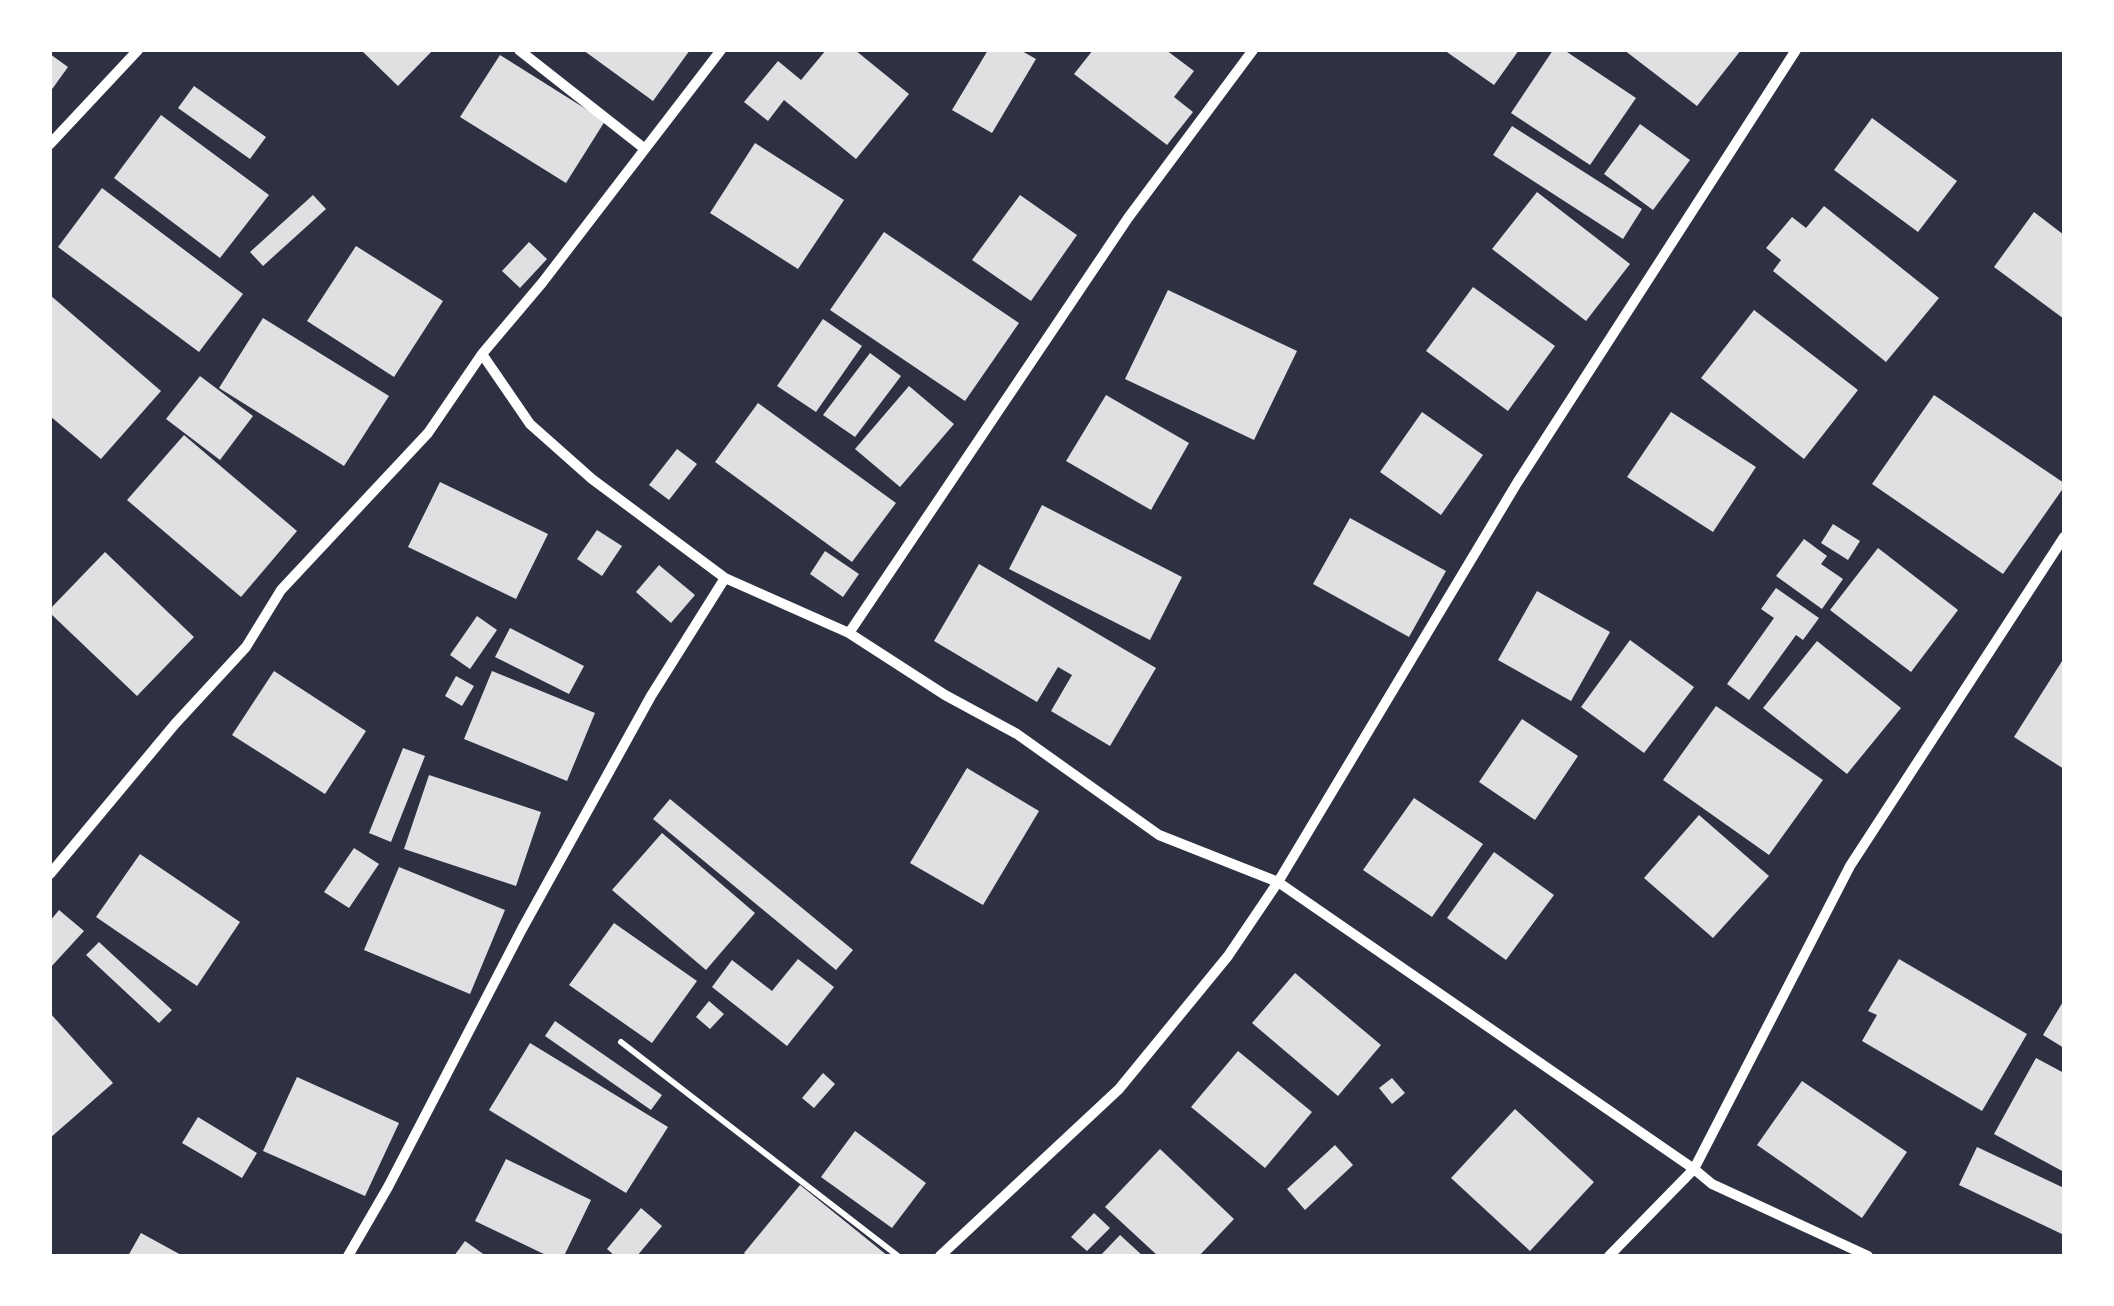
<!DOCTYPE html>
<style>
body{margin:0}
#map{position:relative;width:2114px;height:1306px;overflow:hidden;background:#2d3142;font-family:Commissioner,sans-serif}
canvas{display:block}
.frame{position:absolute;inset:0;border:52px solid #fff;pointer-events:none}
</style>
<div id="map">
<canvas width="2114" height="1306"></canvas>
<div class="frame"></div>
</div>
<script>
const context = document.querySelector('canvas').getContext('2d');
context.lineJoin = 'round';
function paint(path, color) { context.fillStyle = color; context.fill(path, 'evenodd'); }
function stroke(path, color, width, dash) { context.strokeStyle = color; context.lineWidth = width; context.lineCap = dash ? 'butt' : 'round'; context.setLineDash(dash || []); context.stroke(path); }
paint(new Path2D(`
 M361,50H433L398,86Z
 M583,50H690L653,101Z
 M826,50H855L909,94L856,159L784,100L768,121L744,102L778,61L801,80Z
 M988,50H1020L1036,59L992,133L952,110Z
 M1093,50H1166L1194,71L1174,97L1193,112L1167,145L1074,74Z
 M1444,50H1519L1494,85Z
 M1553,50H1564L1636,98L1590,165L1511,113Z
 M1624,50H1741L1697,106Z
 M50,54L68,67L50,92Z
 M500,55L605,121L566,183L460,117Z
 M194,86L266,137L250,159L178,108Z
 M161,115L269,195L220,258L114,178Z
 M1872,118L1957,181L1918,232L1834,170Z
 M1640,124L1690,160L1653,210L1604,174Z
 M1512,126L1642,209L1623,239L1493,155Z
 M755,143L844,200L798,269L710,213Z
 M102,188L243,294L199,352L58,247Z
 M1537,192L1630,264L1586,321L1492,249Z
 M313,195L326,209L263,266L250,252Z
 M1020,195L1077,235L1031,301L972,260Z
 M1824,206L1939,298L1886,362L1773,271L1781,260L1766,248L1792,217L1806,228Z
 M2034,212L2064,235V319L1994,267Z
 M884,232L1019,323L965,401L830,310Z
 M529,242L547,259L520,288L502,271Z
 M356,246L443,301L394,377L307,321Z
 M1473,287L1555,346L1508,411L1426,351Z
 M1168,290L1297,351L1254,440L1125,379Z
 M50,295L161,391L101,459L50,416Z
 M1754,310L1858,390L1804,459L1701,378Z
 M263,318L389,396L344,466L219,388Z
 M823,319L862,346L816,412L777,386Z
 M870,353L901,376L855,437L823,415Z
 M200,376L253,416L220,460L166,419Z
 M909,386L954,424L900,487L855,449Z
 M1106,395L1189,443L1151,510L1066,461Z
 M1934,395L2064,483V487L2003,574L1872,484Z
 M758,403L896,503L852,562L715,462Z
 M1422,412L1483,455L1441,515L1380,472Z
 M1671,412L1756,467L1713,532L1627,477Z
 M184,435L297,531L241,597L127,500Z
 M677,449L697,464L669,500L649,485Z
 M440,482L548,534L516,599L408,547Z
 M1042,505L1182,577L1150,640L1009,569Z
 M1350,518L1446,571L1409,637L1313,584Z
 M1833,524L1860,541L1848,560L1821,543Z
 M597,530L622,546L602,576L577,559Z
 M1804,539L1827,556L1821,564L1843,579L1822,609L1776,576Z
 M1878,548L1958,610L1911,672L1830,610Z
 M825,551L859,574L843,597L810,574Z
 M105,552L194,637L137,696L50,613V609Z
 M979,564L1156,668L1110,746L1051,711L1072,675L1058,667L1037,702L934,641Z
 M659,565L695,595L671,623L636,592Z
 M1776,588L1819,618L1803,640L1796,635L1749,700L1727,684L1774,618L1761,609Z
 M1537,591L1610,632L1571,701L1498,660Z
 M477,616L497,630L470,669L450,655Z
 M510,628L584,666L569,694L495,657Z
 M1630,640L1694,687L1644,753L1581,707Z
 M1817,641L1901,708L1847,774L1763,708Z
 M2064,658V769L2014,737Z
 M274,671L366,731L325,794L232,735Z
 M492,671L595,713L567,781L464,739Z
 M456,676L474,686L462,706L445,696Z
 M1716,706L1823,780L1769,855L1663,780Z
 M1522,719L1578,756L1535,820L1479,782Z
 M403,748L425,756L391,842L369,833Z
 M967,768L1039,811L983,905L910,863Z
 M429,775L541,812L516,886L404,849Z
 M1414,798L1483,844L1432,917L1363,870Z
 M670,799L853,950L836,970L653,819Z
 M1699,815L1769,876L1713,938L1644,878Z
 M662,833L755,913L706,970L612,890Z
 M354,848L379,864L349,908L324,892Z
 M1494,852L1554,895L1506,960L1447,918Z
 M140,854L240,922L197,986L96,917Z
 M399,867L505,910L470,994L364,950Z
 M59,910L84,931L50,968V921Z
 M614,923L697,981L652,1043L569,985Z
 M99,942L172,1010L159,1023L86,955Z
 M798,959L834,987L787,1046L712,987L732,960L772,991Z
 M1899,959L2027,1034L1982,1111L1862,1041L1877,1015L1868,1011Z
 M1295,973L1381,1045L1338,1096L1252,1023Z
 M2064,1000V1048L2043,1035Z
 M709,1001L724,1014L710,1029L696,1017Z
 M50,1013L113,1083L50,1138Z
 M555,1021L662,1095L651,1110L545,1036Z
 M530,1043L668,1127L626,1193L489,1110Z
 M1238,1051L1312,1112L1265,1168L1191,1107Z
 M2036,1058L2064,1073V1172L1994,1134Z
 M823,1073L835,1084L814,1108L802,1098Z
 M297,1077L399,1123L365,1196L263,1151Z
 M1392,1078L1405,1093L1392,1104L1379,1088Z
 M1802,1081L1907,1152L1862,1218L1757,1145Z
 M1515,1109L1594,1182L1530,1251L1451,1178Z
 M198,1117L257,1153L242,1178L182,1143Z
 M855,1131L926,1183L892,1228L821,1177Z
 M1335,1145L1353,1165L1305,1210L1287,1189Z
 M1977,1147L2064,1188V1235L1959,1185Z
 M1160,1149L1234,1219L1199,1256H1158L1105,1207Z
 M506,1159L591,1200L564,1256H548L475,1221Z
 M800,1185L888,1256H747L744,1253Z
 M641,1208L662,1226L637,1256H615L607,1249Z
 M1094,1213L1110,1228L1087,1251L1071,1237Z
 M141,1233L183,1256H128Z
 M1120,1235L1143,1256H1100Z
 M465,1241L486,1256H454Z`), '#e0e0e3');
stroke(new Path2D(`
 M621,1042L898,1256`), '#fff', 6);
stroke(new Path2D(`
 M519,50L645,149
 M50,144L138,50
 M482,354L530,424L592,479L725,578L849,633L945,695L1017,734L1159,835L1278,882L1694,1169L1712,1184L1868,1256
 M849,633L1128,218L1253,50
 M50,874L175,724L246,647L281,590L428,433L482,354L542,283L721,50
 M348,1256L388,1187L522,929L651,696L725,578
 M940,1256L1119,1089L1228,956L1278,882L1517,483L1796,50
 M1609,1256L1694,1169L1850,866L2064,537`), '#fff', 10);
</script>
